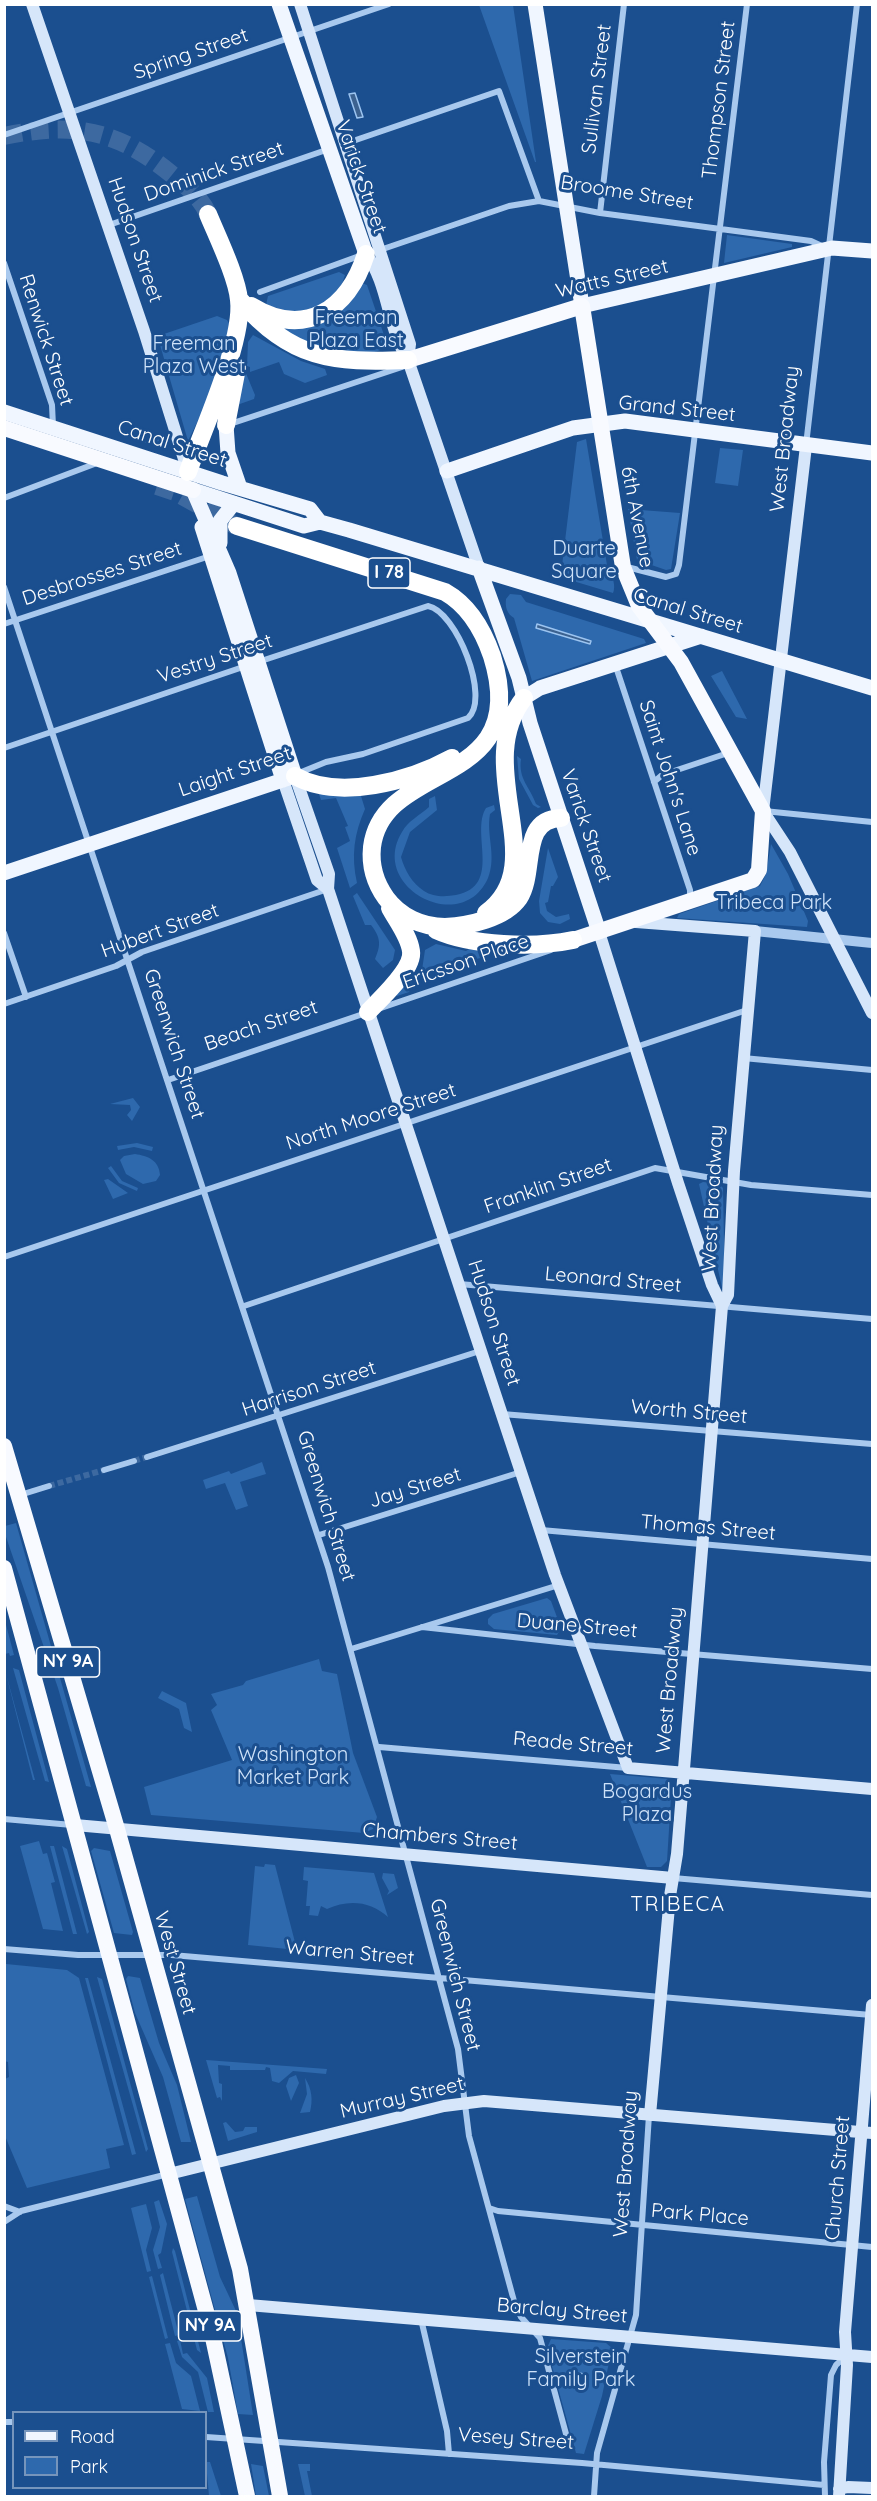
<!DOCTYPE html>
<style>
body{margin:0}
#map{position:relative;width:877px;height:2501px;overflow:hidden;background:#1b4f8f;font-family:Quicksand,sans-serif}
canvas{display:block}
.frame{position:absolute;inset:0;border:6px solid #fff;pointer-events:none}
.legend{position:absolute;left:12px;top:2411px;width:195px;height:78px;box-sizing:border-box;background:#1b4f8f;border:2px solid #7695bc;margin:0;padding:8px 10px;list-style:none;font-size:18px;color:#fff}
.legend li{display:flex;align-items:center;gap:12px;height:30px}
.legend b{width:30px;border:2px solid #7695bc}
</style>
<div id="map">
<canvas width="877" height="2501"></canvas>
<div class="frame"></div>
<ul class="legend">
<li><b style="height:8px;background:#f0f6ff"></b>Road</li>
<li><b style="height:16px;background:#2e69ad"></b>Park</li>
</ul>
</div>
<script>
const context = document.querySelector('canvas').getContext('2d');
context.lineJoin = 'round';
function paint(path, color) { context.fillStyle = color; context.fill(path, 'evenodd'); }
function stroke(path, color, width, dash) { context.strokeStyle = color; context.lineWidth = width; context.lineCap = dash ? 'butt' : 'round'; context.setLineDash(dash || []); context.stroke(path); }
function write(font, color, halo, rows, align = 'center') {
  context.font = font + ' Quicksand,sans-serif'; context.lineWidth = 6; context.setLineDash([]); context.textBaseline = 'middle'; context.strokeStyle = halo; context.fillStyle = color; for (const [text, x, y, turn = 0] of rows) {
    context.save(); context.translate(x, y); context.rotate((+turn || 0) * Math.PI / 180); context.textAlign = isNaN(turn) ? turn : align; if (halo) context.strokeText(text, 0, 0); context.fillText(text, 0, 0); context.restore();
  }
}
paint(new Path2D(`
 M479,5H513L536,162H535Z
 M727,235L792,244V247L724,263Z
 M339,272L345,275L339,293L303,315L266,305L268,296Z
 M362,283L367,285L384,335L383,348C371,360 319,350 304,343C290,336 277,327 263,318L282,324Z
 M217,316L227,320L232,328L209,398L188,441L158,338L161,335Z
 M253,335L301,361L325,369L327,375L305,383L284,374L279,362L250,372V367L247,366L248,342Z
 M245,371L255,395L254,399L237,405Z
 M157,434L161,446L159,447L139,441Z
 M586,439L608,571C613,575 616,587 613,593L563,578L561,574L577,442Z
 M720,448L743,450L738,486L715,483Z
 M628,509L680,513L671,569L666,570L637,560Z
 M510,594L521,595L526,602L644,639L646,643L532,681L514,618C507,614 505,607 506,599Z
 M722,671L747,719L736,717L711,676Z
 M517,756L521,759C518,779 530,787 536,804L541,807L538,808L533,805L519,779Z
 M318,791L361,796L365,809C354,834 351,856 357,883L350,888L337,848L350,841L345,827L348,826L336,798L321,800Z
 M435,796L437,810L410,832L401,857C405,871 412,883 424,891C433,897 445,897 456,895C503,886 470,833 486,808L494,805L495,810L490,814C486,835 497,856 488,878C462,937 368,887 402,832C408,821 420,815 429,807V799Z
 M771,844L788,874L808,921L807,927L677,918L679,914L760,886L766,874Z
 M548,848L558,877L553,886H551L548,902L545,903L547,911L556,917L569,914L570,919L560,924L548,922L540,913L539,901Z
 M357,893L395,950L393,960L383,968L375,959C381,945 381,938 371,925H365L353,896Z
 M436,944L466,951L469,949L492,951V953C464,970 429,948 409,992L397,996L396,993L422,970L425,950Z
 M133,1098L140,1107L132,1121L127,1115L131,1110L130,1105L110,1104Z
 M137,1143L153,1147L152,1151L134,1147L118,1150L117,1146Z
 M135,1154C148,1156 159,1160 160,1175L156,1181L143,1184L126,1174L120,1160L124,1156Z
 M111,1166L122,1181L138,1188L137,1191L119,1183L108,1168Z
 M108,1179L128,1193L113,1199L104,1180Z
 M703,1182L719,1184L723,1188L725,1292H723L699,1184Z
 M262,1462L266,1474L240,1482L248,1506L236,1510L225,1483L206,1489L203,1480L229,1471L231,1474Z
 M16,1523L91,1787L86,1786L58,1688L5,1534V1526Z
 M547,1598L551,1601L561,1628L557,1635L494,1629L488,1624V1619L493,1614Z
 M5,1621L14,1655L10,1656L9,1653L5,1654Z
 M319,1659L322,1671L337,1674L353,1753L377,1817L373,1829L364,1833L151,1815L144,1787L232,1760L211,1710L217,1705L211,1694L243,1685L246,1681Z
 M13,1668L19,1670L49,1782L45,1781Z
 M5,1670L35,1780H33Z
 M162,1691L186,1703L192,1732L184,1728L179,1709L158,1698Z
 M610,1774L668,1779L672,1782L667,1861L661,1867H647Z
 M39,1841L43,1854L47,1853L55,1882L51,1883L63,1931L43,1929L20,1846Z
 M50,1846H54L77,1934H73Z
 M62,1846L67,1849L89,1932L87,1934Z
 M94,1848L110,1851L133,1932L132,1935L114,1933L91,1851Z
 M265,1864L275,1865L297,1950L248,1945L255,1866L264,1867Z
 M304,1867L374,1873L388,1917C371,1901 348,1899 327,1909L321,1906L318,1916L309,1915L310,1906H306L308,1881L303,1880Z
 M383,1873L394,1874L398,1888L387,1895L389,1891L382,1878Z
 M6,1964L67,1970L79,1978L124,2145L106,2149L110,2168L27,2188L5,2136V2079L9,2077L8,2062L4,2061Z
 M128,1976L140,1978L159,2043L177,2085L191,2142H181L163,2077L135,2013L126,1979Z
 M97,1977L102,1979L148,2149L146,2152Z
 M85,1978H88L136,2154L132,2155Z
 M206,2060L327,2069L326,2074L293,2071L279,2083L272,2081L270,2068L266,2067L265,2070H230V2066L218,2065L219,2083L222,2084V2101L220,2097L217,2098Z
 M296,2075L299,2083L291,2101L286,2086L289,2078Z
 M305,2078C312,2089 313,2100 310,2112L300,2113L307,2094Z
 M226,2122L235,2132L243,2131L245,2127H257V2132L228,2141L223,2123Z
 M197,2196L220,2277L237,2313L253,2415L238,2414L228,2358L185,2199Z
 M159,2200L167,2224L161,2253L158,2255L162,2268L158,2269L153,2250L160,2227L154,2202Z
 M146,2204L152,2228L146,2250L151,2271L147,2272L131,2208Z
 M173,2248L175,2251L201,2353L197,2350L172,2252Z
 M163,2273L179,2335L175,2336L160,2275Z
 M152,2276L168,2338L165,2339L149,2277Z
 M551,2339L606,2343L612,2348L602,2396L584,2454L576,2453L547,2348Z
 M180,2340L183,2354L187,2353L207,2378L214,2412H208L198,2372L182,2357L177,2341Z
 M170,2343L176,2363L191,2376L200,2411L182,2409L165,2344Z
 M206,2462H210L221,2496H209Z
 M251,2464L263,2466L269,2496H256Z
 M298,2464H310V2471H307L312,2496H305Z`), '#2e69ad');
const water = new Path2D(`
 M355,93L363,117L357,118L349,94Z
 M537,624L591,641L590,644L536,628Z
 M572 2380a7 7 0 1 1 14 0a7 7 0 1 1-14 0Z`);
paint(water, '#3c6290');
stroke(water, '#9cc4f0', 1.5);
stroke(new Path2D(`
 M134,1461L147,1457
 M49,1486L104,1470`), '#3d69a0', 6, [6, 3]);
stroke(new Path2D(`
 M4,136C72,122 116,129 170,173C185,185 200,196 208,214
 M157,486L175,492L236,526`), '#3d69a0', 18, [18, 9]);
stroke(new Path2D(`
 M4,135L389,4
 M347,143L499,91L539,201
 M600,213L624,4
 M109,225L329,149
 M380,250L509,206L539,201L600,213L811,241L824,247
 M4,263L52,405L53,426
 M260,292L362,255
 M230,424L402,367
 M806,445L857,4
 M4,498L97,463
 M627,567L666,577L676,574L679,565L747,4
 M4,587L328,1567L458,2049L469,2136L514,2301L521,2317L540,2338L569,2445
 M4,624L210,556
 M258,662L428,606C456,611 491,698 468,718L363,754L326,762L299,773
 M615,664L690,890V899
 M4,748L246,666
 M654,782L662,775L728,753
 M764,811L872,822
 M4,933L26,997
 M4,1004L116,966L142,952L328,889
 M381,1008L551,950
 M743,1058L872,1070
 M168,1080L366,1013
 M4,1257L747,1010
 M459,1284L872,1319
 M244,1306L655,1168L751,1185L872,1195
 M502,1414L872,1444
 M147,1457L480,1351
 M104,1470L134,1461
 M20,1495L49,1486
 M541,1530L872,1559
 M319,1535L521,1472
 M422,1627L595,1646L872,1669
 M351,1649L559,1585
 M379,1747L628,1768
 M4,1819L72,1825
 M673,1878L872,1895
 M4,1949L78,1955H172L871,2015
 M4,2206L20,2212
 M489,2208L498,2211L872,2247
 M4,2222L21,2211L168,2174
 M421,2319L447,2431L449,2454
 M4,2422H14
 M206,2437L582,2463L824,2485
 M594,2496L597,2453L636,2315L649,2115
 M825,2496L824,2462L831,2375L836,2365L846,2356`), '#a9c9ee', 6);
stroke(new Path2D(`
 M755,931L872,943`), '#a9c9ee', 10);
stroke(new Path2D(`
 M32,4L144,331L188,472
 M300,4L410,344L408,360
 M366,254C389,285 387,328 408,360L479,568
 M806,446L763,811L790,852L872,1013
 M295,776L329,874L328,889L555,1575L628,1768L872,1789
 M283,780L317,880L328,889
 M636,922L755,931L734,1171L728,1295L722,1306L677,1854L670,1896L650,2115
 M599,932L678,1183L712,1285L722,1306
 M75,1825L673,1878
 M169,2174L444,2106L484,2101L872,2133
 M248,2305L872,2357
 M839,2489L848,2487L872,2488
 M839,2496L847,2365L845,2332L872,2005`), '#d6e6fa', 12);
stroke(new Path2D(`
 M279,4L366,254
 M535,4L582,306L832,248L872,251
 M4,412L222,483L310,509L320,522
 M226,425L228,453L240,488
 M447,471L573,428L625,421L872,453
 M193,490L304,526L320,522L349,530L872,688
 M202,527L283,780
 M220,543V521L234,503
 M479,568L519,678L530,723L599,932
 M524,698L540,688L701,636
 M4,873L295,776L229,573L193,490`), '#f0f6ff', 15);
stroke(new Path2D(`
 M408,360L582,306L623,567L639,606L681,662L763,811L759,870L753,880L573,940
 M4,428L193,490
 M4,1446L117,1829L240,2269L280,2496
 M4,1568L212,2333L247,2496`), '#f8faff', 16);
stroke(new Path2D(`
 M239,299C292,360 332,363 408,360
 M251,306C305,339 348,310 366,254
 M226,425L237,368
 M188,472C202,431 244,341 239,300C237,277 217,236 208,214
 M237,526L445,592C468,605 483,630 492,656C534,790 383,759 372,847C370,866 376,884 386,898C400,917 422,927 445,927C469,926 505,918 519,898C536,872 519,819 561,818
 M295,776C339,801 410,781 452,758
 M486,913C554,864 470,768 524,698
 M436,930C471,946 535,948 573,940
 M368,1012C380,999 414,969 411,951C409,936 397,921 390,908`), '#fff', 18);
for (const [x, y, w] of [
 [389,573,42],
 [68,1662,63],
 [210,2326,63]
]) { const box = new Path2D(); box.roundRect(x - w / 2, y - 15, w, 30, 4.5); context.fillStyle = '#1b4f8f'; context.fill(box); stroke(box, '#fff', 1.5); }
write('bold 18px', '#fff', null, [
 ["I 78",389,573],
 ["NY 9A",68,1662],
 ["NY 9A",210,2326]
]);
write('20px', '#fff', '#1b4f8f', [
 ["Spring Street",191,54,-19],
 ["Sullivan Street",597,89,-83],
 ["Thompson Street",719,100,-83],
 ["Dominick Street",214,172,-19],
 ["Varick Street",361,177,71],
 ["Broome Street",627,193,9],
 ["Hudson Street",135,240,71],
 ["Watts Street",612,279,-13],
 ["Renwick Street",46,340,72],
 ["Grand Street",677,409,6],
 ["West Broadway",785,439,-84],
 ["Canal Street",172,444,18],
 ["6th Avenue",637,517,79],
 ["Desbrosses Street",102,574,-18],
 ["Canal Street",688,611,17],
 ["Vestry Street",215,659,-18],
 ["Laight Street",235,772,-19],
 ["Saint John's Lane",670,778,72],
 ["Varick Street",586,826,71],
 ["Hubert Street",160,931,-20],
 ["Ericsson Place",466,962,-19],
 ["Beach Street",261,1026,-19],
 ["Greenwich Street",174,1044,72],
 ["North Moore Street",371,1117,-18],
 ["Franklin Street",548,1186,-19],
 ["West Broadway",713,1198,-87],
 ["Leonard Street",613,1280,5],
 ["Hudson Street",494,1323,72],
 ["Harrison Street",309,1389,-18],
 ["Worth Street",689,1412,5],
 ["Jay Street",415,1488,-17],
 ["Greenwich Street",326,1506,73],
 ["Thomas Street",708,1528,5],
 ["Duane Street",577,1626,5],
 ["West Broadway",670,1680,-85],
 ["Reade Street",573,1744,5],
 ["Chambers Street",440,1837,5],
 ["Warren Street",350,1953,5],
 ["West Street",175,1963,74],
 ["Greenwich Street",455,1975,76],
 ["Murray Street",402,2098,-13],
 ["West Broadway",626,2164,-86],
 ["Church Street",838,2178,-85],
 ["Park Place",700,2215,5],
 ["Barclay Street",562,2311,5],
 ["Vesey Street",516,2439,4]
]);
write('20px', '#cfe3fa', '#1b4f8f', [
 ["Freeman",356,318],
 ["Plaza East",356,341],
 ["Freeman",194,344],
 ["Plaza West",194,367],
 ["Duarte",584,549],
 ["Square",584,572],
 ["Tribeca Park",774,903],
 ["Washington",293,1755],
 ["Market Park",293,1778],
 ["Bogardus",647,1792],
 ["Plaza",647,1815],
 ["Silverstein",581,2357],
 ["Family Park",581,2380]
]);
context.letterSpacing = '1.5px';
write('21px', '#fff', '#1b4f8f', [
 ["TRIBECA",678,1905]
]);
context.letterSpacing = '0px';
</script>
